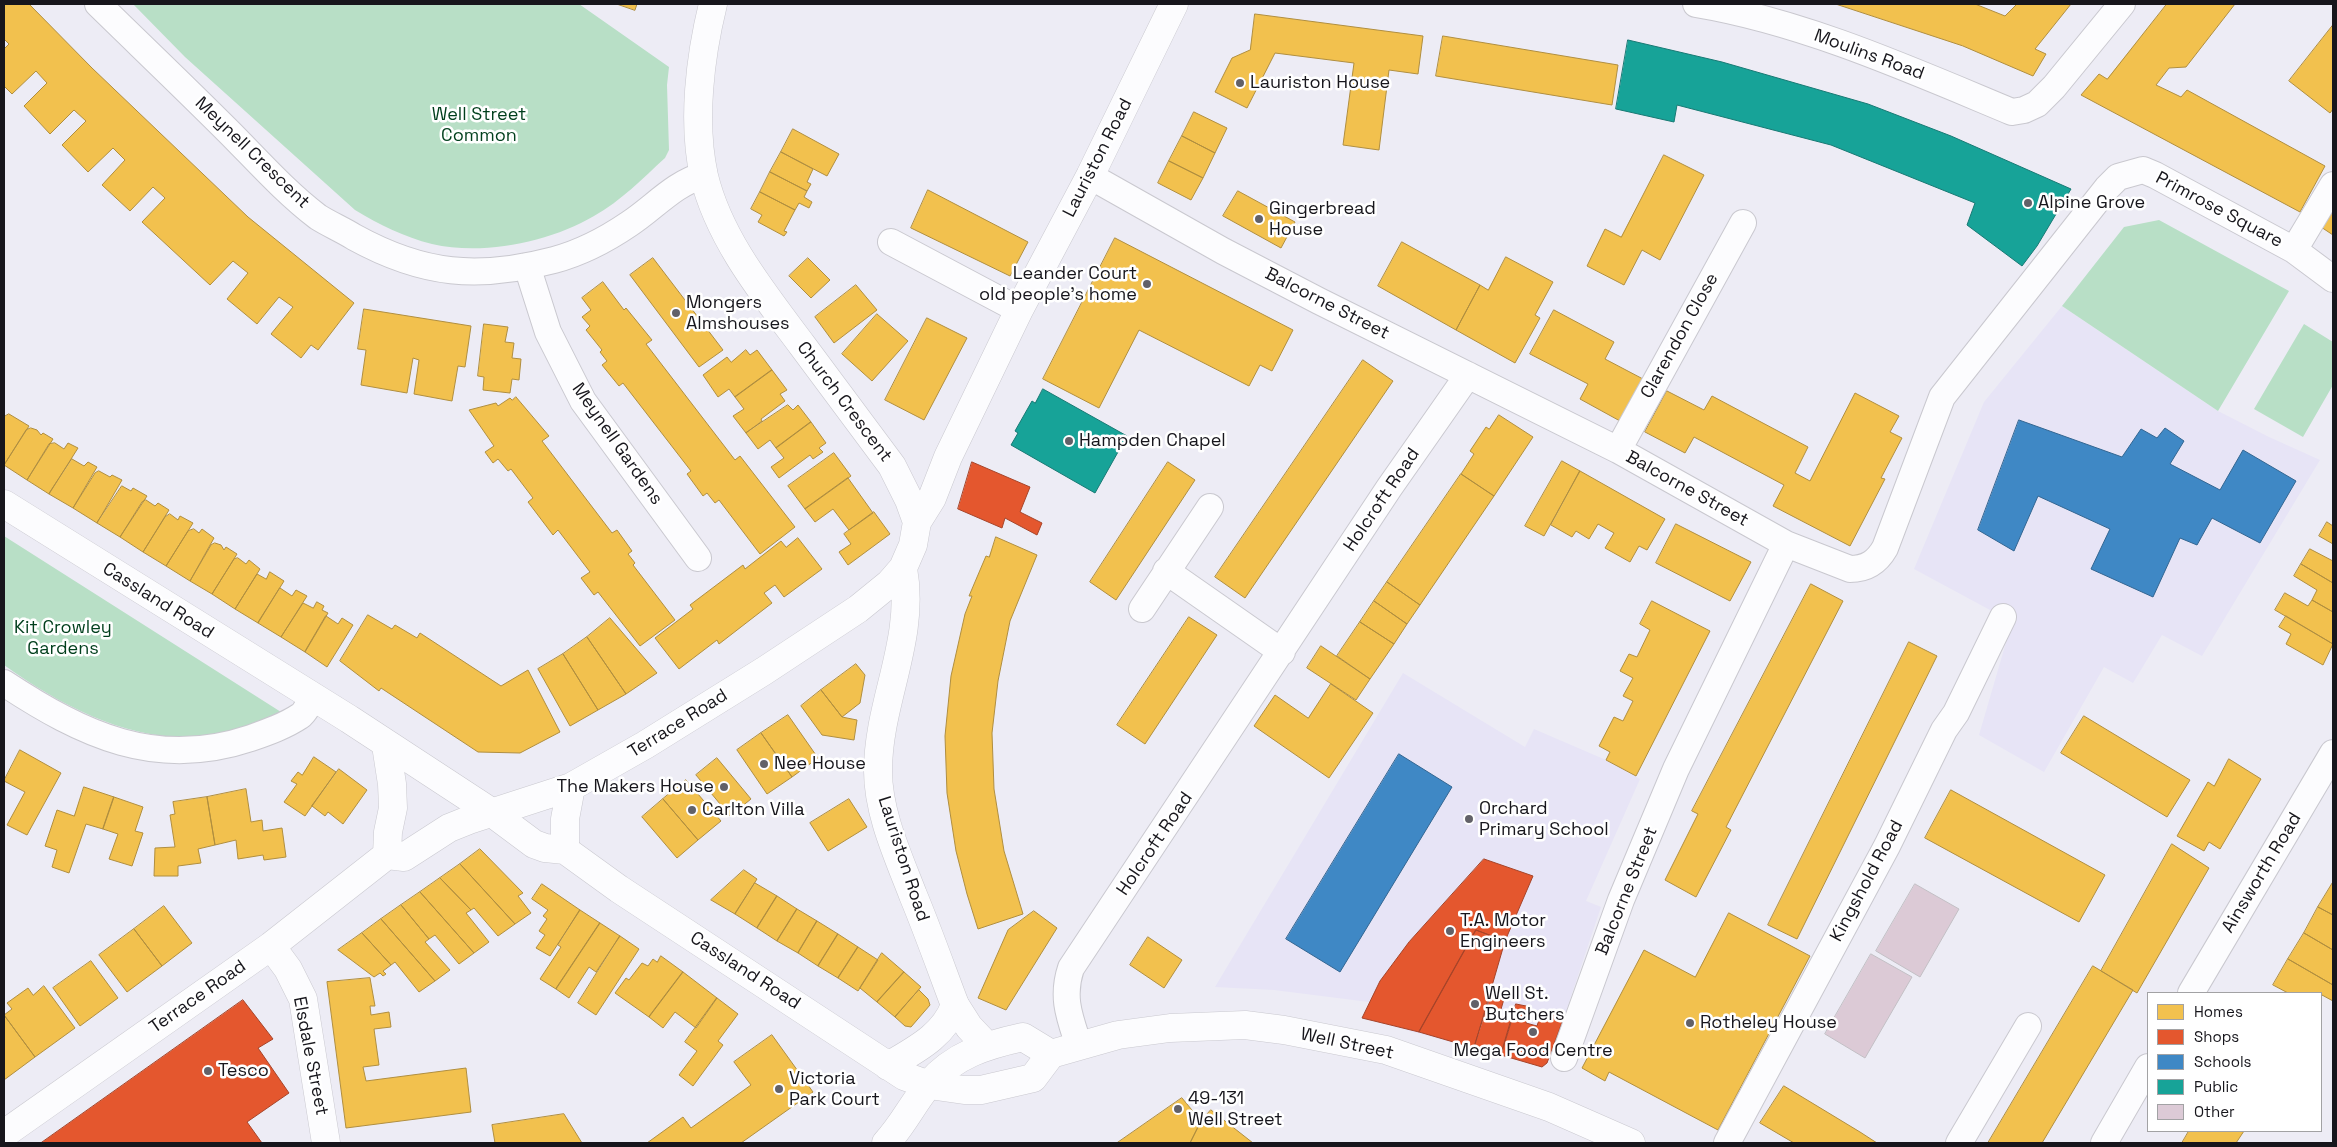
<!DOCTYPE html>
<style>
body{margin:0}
#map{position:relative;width:2337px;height:1147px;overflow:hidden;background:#edecf5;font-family:"Space Grotesk",sans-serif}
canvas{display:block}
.frame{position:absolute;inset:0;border:5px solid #17161c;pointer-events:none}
.legend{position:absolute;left:2147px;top:992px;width:175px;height:140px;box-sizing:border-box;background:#fff;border:1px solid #a2a2a4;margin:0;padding:6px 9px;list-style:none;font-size:15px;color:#17161c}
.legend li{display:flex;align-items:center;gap:10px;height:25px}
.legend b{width:25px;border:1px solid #a2a2a4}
</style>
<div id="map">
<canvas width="2337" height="1147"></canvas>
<div class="frame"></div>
<ul class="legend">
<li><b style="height:14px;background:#f2c14e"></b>Homes</li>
<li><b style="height:14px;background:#e4572e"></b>Shops</li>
<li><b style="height:14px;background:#3f88c5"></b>Schools</li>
<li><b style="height:14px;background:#17a398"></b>Public</li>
<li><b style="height:14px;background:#dccad6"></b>Other</li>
</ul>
</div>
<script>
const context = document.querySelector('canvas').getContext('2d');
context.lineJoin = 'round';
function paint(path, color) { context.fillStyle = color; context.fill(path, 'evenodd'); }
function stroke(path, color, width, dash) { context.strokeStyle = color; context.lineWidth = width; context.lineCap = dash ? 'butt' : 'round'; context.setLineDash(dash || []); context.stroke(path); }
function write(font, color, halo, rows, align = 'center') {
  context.font = font + ' "Space Grotesk",sans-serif'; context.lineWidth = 5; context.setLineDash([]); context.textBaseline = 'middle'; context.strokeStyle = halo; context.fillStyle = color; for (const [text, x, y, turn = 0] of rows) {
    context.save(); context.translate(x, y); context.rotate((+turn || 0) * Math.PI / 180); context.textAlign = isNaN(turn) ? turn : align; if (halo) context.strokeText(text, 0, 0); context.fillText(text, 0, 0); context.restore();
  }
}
paint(new Path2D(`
 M2062,306L2218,411L2269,437L2320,460L2202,656L2162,635L2133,683L2104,667L2044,772L1979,735L2014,615L2003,617L1914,569L1984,402Z
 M1403,673L1525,747L1534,729L1606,760L1640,779L1586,901L1601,907L1557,1038L1547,1063L1542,1067L1362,1018L1369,1002L1274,990L1215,987Z`), '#e7e4f6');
paint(new Path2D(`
 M133,4H579L669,67L667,85L669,150L665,158C643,178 621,201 594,216C550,242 483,256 432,244C404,237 380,225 355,210L185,57Z
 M2159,220L2289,291L2218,411L2062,306L2124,227Z
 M2304,324L2333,342V385L2303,437L2254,409Z
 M4,536L281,712C182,766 88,725 4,665Z`), '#b8dfc6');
const homes = new Path2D(`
 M4,4H29L92,68L248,217L354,303L318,350L311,345L301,358L271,334L293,307L279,297L257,324L227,299L248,273L233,261L210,285L142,222L165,198L153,187L130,211L102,185L125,160L113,148L88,172L62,145L86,121L74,110L50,134L24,106L47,83L36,71L12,94L4,86V49L9,44L4,39Z
 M617,4H637L635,10Z
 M1836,4H1975L2005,16L2017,4H2071L2035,49L2046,54L2033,76L1963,46Z
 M2167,4H2235L2186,67L2169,68L2156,85L2181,97L2187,90L2325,166L2300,212L2081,95L2099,74L2107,79Z
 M1255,14L1423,36L1418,74L1389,70L1379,150L1343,145L1354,63L1275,53L1247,108L1215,92L1232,58L1250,50Z
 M2333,25V109L2330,113L2289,81Z
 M1443,36L1618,65L1612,105L1436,76Z
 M1194,112L1227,128L1215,153L1182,136Z
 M793,129L839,154L827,176L781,152Z
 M1182,136L1215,153L1203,178L1169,161Z
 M781,152L813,169L807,182L811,184L807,191L770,172Z
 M1664,155L1704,175L1660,260L1642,250L1624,285L1587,266L1605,229L1621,237Z
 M1169,161L1203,178L1191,200L1158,183Z
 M770,172L807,191L804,197L812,202L809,208L799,203L795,210L760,192Z
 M928,190L1028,242L1010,276L911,228Z
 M1238,191L1295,222L1281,248L1223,216Z
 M760,192L795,210L784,231L787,232L784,236L758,222L762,215L751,209Z
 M2333,208V235L2321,227Z
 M1115,238L1293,330L1272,371L1260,365L1249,386L1139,330L1099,408L1043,379Z
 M1402,242L1480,285L1456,330L1378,286Z
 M1506,257L1553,282L1535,315L1540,318L1515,363L1456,330L1480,285L1488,290Z
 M653,258L723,350L699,367L630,275Z
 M808,258L830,280L811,298L789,276Z
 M603,282L624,310L626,308L652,340L646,344L735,460L740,456L795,527L760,554L719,500L715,503L707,493L703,496L687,474L691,471L623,383L619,386L602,365L607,361L600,352L602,350L586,330L590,326L582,317L591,310L582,298Z
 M856,285L877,310L834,343L815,317Z
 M364,309L471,326L465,367L458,366L452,401L414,394L419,360L413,358L407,393L361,385L366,350L358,349Z
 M1554,310L1614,342L1605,359L1643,379L1620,421L1580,399L1588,384L1530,354Z
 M877,314L908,341L872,381L842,354Z
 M927,318L967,338L924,420L885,400Z
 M484,324L508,327L505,342L514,343L512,358L521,359L519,380L512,379L510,393L483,390L484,377L478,376Z
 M746,350L750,355L757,350L772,370L735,397L729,389L718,397L703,375L727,357L731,362Z
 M1363,360L1393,381L1245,598L1215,577Z
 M772,370L787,390L780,394L785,401L761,419L762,421L746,433L733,416L744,409L735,397Z
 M1667,391L1704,410L1712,396L1808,447L1795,473L1810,481L1855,393L1899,416L1890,432L1902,438L1881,478L1885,479L1850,546L1773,506L1784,485L1694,437L1685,453L1645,432Z
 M516,397L549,436L542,441L612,533L617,530L632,551L628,554L635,563L633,565L675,620L640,646L598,592L594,595L581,578L590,572L558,530L553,535L528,502L533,498L511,469L508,471L498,459L493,463L485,452L494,446L469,410L496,403L498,406L510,398L512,400Z
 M788,405L793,410L798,405L811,422L776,448L770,440L758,449L746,433Z
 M9,414L29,426L4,465V417Z
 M1499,415L1533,437L1494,496L1461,474L1474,454L1470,451L1486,427L1489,429Z
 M811,422L826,443L819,448L823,452L813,459L810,455L779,478L771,467L784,458L776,448Z
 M31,428L37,430L41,435L43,433L53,439L27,480L4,465L26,430Z
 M55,443L64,449L68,443L78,448L49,494L27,480L49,444Z
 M834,453L851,476L805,509L788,486Z
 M72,459L84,466L88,462L97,467L73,508L49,494Z
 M1562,461L1580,471L1544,536L1525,526Z
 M1168,462L1195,480L1116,600L1090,582Z
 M99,471L110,477L112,475L122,480L97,523L73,508L95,473Z
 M1580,471L1665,519L1647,550L1639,546L1630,562L1605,548L1614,533L1598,524L1589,539L1576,531L1572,537L1551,525Z
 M1461,474L1494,496L1420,605L1387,582Z
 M848,478L873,513L849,530L833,509L815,522L805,509Z
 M122,486L131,491L133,488L147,496L120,537L97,523Z
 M146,500L155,506L158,503L169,510L143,552L120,537L142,502Z
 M874,512L890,534L848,565L839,552L851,544L844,534Z
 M170,514L178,520L180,516L193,523L166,566L143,552L165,517Z
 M2327,522L2333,526V544L2319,536Z
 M1676,524L1751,562L1730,601L1656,563Z
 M194,529L199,533L202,529L214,538L190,581L166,566L188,531Z
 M996,537L1037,555L1010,621L998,681L992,733L994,789L1004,851L1023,914L978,929L967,894L956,851L947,793L945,736L951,676L965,614L972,596H969L986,556L989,557Z
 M798,538L822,569L784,597L775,585L764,593L772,603L719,644L717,640L679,669L655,638L693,609L690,605L743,565L745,569L781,541L786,547Z
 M215,543L221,545L224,550L226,547L237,554L212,594L190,581L211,545Z
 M2310,549L2333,561V583L2301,564Z
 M238,558L246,564L249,560L260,569L235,609L212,594L234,559Z
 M2301,564L2333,583V612L2312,600L2317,590L2294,576Z
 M270,572L284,581L258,623L235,609L257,574L266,579Z
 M1387,582L1420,605L1407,624L1374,601Z
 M1811,584L1843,601L1726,827L1731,830L1696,897L1665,880L1698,814L1692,811Z
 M280,588L292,596L296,590L307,596L281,637L258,623Z
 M2285,593L2308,606L2312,600L2333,612V644L2275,610Z
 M1374,601L1407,624L1394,644L1360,622Z
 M1652,601L1710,631L1636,776L1606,760L1610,752L1599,746L1614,717L1623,721L1633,701L1623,696L1633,678L1620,671L1629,654L1637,657L1650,630L1640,624Z
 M317,602L324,606L322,610L328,613L305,652L281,637L303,603L313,608Z
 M368,615L392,629L395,625L417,638L420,633L501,686L528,670L560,732L520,753L478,752L381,688L379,691L340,661Z
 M326,616L338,624L342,618L353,625L327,667L305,652Z
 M2286,616L2333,644L2323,665L2286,644L2291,634L2279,627Z
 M1189,617L1217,635L1145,744L1117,725Z
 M610,618L657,673L626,694L587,637Z
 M1360,622L1394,644L1370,679L1337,656Z
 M587,637L626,694L598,710L563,654Z
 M1909,642L1937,656L1797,939L1768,925Z
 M1321,646L1370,679L1356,700L1307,668Z
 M563,654L598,710L570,726L538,669Z
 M856,664L865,675L860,703L842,717L821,690Z
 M1331,684L1373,713L1329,778L1254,726L1275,695L1308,718Z
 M821,690L842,717L857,720L854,740L822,735L801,706Z
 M788,715L818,758L792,777L761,733Z
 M2084,716L2190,780L2167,817L2061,753Z
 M761,733L792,777L767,794L737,750Z
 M20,750L61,773L27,835L7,825L25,792L4,781Z
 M314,757L336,772L305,816L284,802L297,784L291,781L298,772L302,775Z
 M717,758L751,799L730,816L696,775Z
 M2229,759L2261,779L2220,849L2209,842L2204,851L2177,836L2208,782L2214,786Z
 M339,769L367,790L343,824L328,812L325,816L312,806Z
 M686,780L721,821L698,840L663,799Z
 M84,787L114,797L103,829L86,824L69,873L52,867L57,850L45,846L57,810L74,816Z
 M246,789L251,822L262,820L263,831L282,828L286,857L264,860L263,855L238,859L236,840L215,845L207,797Z
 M1951,790L2105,875L2079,922L1925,838Z
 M114,797L143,807L135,831L143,833L132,866L109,859L118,834L103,829Z
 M207,797L215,845L198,849L201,863L178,866V876H154L155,848L175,847L170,815L175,814L173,802Z
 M663,799L698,840L677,858L642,817Z
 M849,799L867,827L828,851L810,823Z
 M2172,844L2209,868L2137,993L2101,971Z
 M480,849L523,893L518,896L531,913L515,924L460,864Z
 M460,864L515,924L498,936L474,908L471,910L440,878Z
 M744,870L757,879L735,914L711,900Z
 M440,878L471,910L466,913L489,942L474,953L420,892Z
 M2333,882V915L2318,907Z
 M755,883L777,896L757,928L735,914Z
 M542,884L580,910L550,956L536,948L545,935L539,931L547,919L543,916L548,910L532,899Z
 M420,892L474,953L459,964L435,935L429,939L401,905Z
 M777,896L797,909L777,941L757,928Z
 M401,905L429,939L425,942L450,970L435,981L381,919Z
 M164,906L192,943L162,966L134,929Z
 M2318,907L2333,915V950L2304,933Z
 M797,909L817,921L798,953L777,941Z
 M580,910L600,923L556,989L540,979L561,947L558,945Z
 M1034,911L1057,928L1006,1010L978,998L1008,930Z
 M1729,913L1810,956L1718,1130L1609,1072L1605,1081L1582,1068L1644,950L1695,977Z
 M381,919L435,981L419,992L395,962L391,965L362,933Z
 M817,921L838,934L818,966L798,953Z
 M600,923L620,936L596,972L589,967L569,998L556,989Z
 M134,929L162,966L127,992L99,955Z
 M362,933L391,965L383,971L386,974L383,976L380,973L374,977L338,950Z
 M2304,933L2333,950V985L2288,959Z
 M838,934L858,947L838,978L818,966Z
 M620,936L639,949L596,1015L578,1003Z
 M1148,937L1182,960L1164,988L1130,965Z
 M858,947L878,960L858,991L838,978Z
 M882,953L904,972L877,1002L860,988Z
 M661,956L683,972L649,1017L615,993L626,978L629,980L642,963L648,966L653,959L657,962Z
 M2288,959L2333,985V1001L2322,995L2321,997V993H2288L2273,985Z
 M91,961L118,998L80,1026L53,988Z
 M2093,966L2133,990L2042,1143H1988Z
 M683,972L717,998L696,1028L675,1012L663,1028L649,1017Z
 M904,972L921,987L895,1017L877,1002Z
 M370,978L375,1006H370L371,1015L389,1012L391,1027L374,1029L379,1065L363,1067L366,1081L466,1068L471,1112L346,1128L327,982Z
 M44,986L75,1028L35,1057L4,1015L12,1009L7,1003L28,988L33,995Z
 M919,990L928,999L930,1005L911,1027L905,1026L895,1017Z
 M717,998L738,1014L718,1041L723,1045L693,1086L679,1075L697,1051L685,1042Z
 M4,1015L35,1057L4,1080Z
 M772,1035L813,1092L741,1143H647L683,1117L691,1128L751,1085L734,1062Z
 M1784,1086L1860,1132L1877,1143H1794L1760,1123Z
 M1182,1098L1201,1121L1190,1143H1117Z
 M1211,1110L1253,1143H1190L1201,1121Z
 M564,1114L582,1143H495L492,1125Z
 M2189,1131H2244L2236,1143H2182Z`);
paint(homes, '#f2c14e');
stroke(homes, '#b08e3f', 1);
const shops = new Path2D(`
 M972,462L1030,487L1020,512L1042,523L1037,535L1005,518L1002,528L958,509Z
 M1484,859L1533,876L1505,941L1476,930L1419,1032L1362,1018L1380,981L1409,942Z
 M1476,930L1505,941L1474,1048L1419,1032Z
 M1491,995L1504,999L1499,1016L1512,1019L1501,1055L1474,1048Z
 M243,1000L273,1039L258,1048L289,1093L247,1122L262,1143H41Z
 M1516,1004L1531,1007L1526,1023L1537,1026L1542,1010L1564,1017L1547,1063L1542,1067L1501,1055Z`);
paint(shops, '#e4572e');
stroke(shops, '#a64429', 1);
const schools = new Path2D(`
 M2019,420L2122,457L2141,429L2157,438L2165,428L2184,441L2170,464L2220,490L2243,450L2296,481L2260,543L2212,518L2197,545L2180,538L2153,597L2091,569L2110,529L2038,496L2014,551L1978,530Z
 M1399,754L1452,787L1340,972L1286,939Z`);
paint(schools, '#3f88c5');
stroke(schools, '#336692', 1);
const public = new Path2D(`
 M1628,40L1722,62L1868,104L1951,136L2071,189L2037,246L2022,266L1967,225L1975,203L1831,145L1677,105L1674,122L1616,109Z
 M1043,389L1127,436L1095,493L1011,445L1018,433L1015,431L1032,401L1035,403Z`);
paint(public, '#17a398');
stroke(public, '#177973', 1);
const building = new Path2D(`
 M1915,884L1959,909L1920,977L1876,951Z
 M1871,954L1912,977L1865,1058L1825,1034Z`);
paint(building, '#dccad6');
stroke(building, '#c2bfc4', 1);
const street = new Path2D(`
 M98,4C141,46 185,88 228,131C257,160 285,192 318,217C329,224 343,230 354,237C423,275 478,280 554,260C580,253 607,239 629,224C655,207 673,184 704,175
 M1696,4C1804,22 1911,70 2012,112L2024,110L2037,104L2054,87L2122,4
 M1090,176L1223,251L1319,301L1618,450L1786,544L1850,569C1867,569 1877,562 1885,548L1942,397L2107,188L2118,177L2143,170L2155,175L2294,250L2333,279
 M891,242L1019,310
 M2294,250L2333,185
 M527,266L548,332L583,401L698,558
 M1618,450L1743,223
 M1166,571L1282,652
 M1142,609L1210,507
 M4,683C83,735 156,770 251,738C268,732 285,726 300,716C305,713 309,703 313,698
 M2191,993L2333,753
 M1079,1046C1070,1018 1061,998 1071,968L1389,488L1468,375
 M1564,1058L1621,900L1676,769L1786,544
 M1727,1143L1887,846L1944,730L1956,713L2003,617
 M1959,1143L2028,1026
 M2104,1143L2148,1067`);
const secondary = new Path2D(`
 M917,522L932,498L948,457L1019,310L1090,176L1174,4
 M903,568C916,640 878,701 878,771C878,813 898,856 913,895C928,931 941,968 955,1005L969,1027L987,1046
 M386,745L392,784L393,808L388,832L387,855
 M565,850V819L571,787
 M271,946L288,969L303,999L326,1143
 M4,1134L271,946L387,855L404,857L449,828L469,820L571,787L645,745L764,671L858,609L890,583L903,568L913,545L917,522L909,500L892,466C862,426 832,385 802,345C764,294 719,239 704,176C692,122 700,57 713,4
 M886,1143C903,1125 913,1103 929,1084C954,1055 986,1045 1023,1037L1051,1054`);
const primary = new Path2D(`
 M4,504L349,719L491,812L534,844L545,848L565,850L619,889L904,1076L929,1085L964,1090H981L1033,1078L1051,1054L1118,1035L1170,1028L1245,1025L1284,1030L1386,1050L1549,1107L1631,1143
 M888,1066C915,1050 944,1036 955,1005`);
stroke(street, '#c9c8cf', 28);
stroke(secondary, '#c9c8cf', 29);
stroke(primary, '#c9c8cf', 29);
stroke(street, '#fcfcfe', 26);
stroke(secondary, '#fcfcfe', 28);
stroke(primary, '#fcfcfe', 28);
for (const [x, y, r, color] of [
 [1240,83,5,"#626168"],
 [2028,203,5,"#626168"],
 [1259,219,5,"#626168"],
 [1147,284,5,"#626168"],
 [676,313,5,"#626168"],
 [1069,441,5,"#626168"],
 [764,764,5,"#626168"],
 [724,787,5,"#626168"],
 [692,810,5,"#626168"],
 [1469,819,5,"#626168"],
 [1450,931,5,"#626168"],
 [1475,1004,5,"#626168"],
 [1690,1023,5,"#626168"],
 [1533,1032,5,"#626168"],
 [208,1071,5,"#626168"],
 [779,1089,5,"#626168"],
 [1178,1109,5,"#626168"]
]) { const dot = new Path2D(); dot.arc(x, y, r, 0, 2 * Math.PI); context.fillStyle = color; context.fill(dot); stroke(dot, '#fff', 2); }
write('18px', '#17161c', '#fff', [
 ["Moulins Road",1869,55,20],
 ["Meynell Crescent",252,153,44],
 ["Lauriston Road",1098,158,-63],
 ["Primrose Square",2219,210,28],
 ["Balcorne Street",1327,304,27],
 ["Clarendon Close",1680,336,-61],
 ["Church Crescent",844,402,53],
 ["Meynell Gardens",617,444,55],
 ["Balcorne Street",1687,489,29],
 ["Holcroft Road",1382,500,-56],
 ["Cassland Road",158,601,32],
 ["Terrace Road",678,724,-32],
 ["Holcroft Road",1155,844,-56],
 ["Lauriston Road",903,859,72],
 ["Ainsworth Road",2262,873,-59],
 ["Kingshold Road",1867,881,-62],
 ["Balcorne Street",1627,891,-68],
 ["Cassland Road",745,971,33],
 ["Terrace Road",198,997,-35],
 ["Well Street",1347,1044,12],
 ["Elsdale Street",310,1056,79]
]);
write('18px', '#17161c', '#fff', [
 ["Lauriston House",1250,83],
 ["Alpine Grove",2038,203],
 ["Gingerbread",1269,209],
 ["House",1269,230],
 ["Leander Court",1137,274,"right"],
 ["old people's home",1137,295,"right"],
 ["Mongers",686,303],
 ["Almshouses",686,324],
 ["Hampden Chapel",1079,441],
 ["Nee House",774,764],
 ["The Makers House",714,787,"right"],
 ["Orchard",1479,809],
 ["Primary School",1479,830],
 ["Carlton Villa",702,810],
 ["T.A. Motor",1460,921],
 ["Engineers",1460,942],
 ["Well St.",1485,994],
 ["Butchers",1485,1015],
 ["Rotheley House",1700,1023],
 ["Mega Food Centre",1533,1051,"center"],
 ["Tesco",218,1071],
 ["Victoria",789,1079],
 ["Park Court",789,1100],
 ["49-131",1188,1099],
 ["Well Street",1188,1120]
], 'left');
write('18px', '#003f1c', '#fff', [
 ["Well Street",479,115],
 ["Common",479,136],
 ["Kit Crowley",63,628],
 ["Gardens",63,649]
]);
</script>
